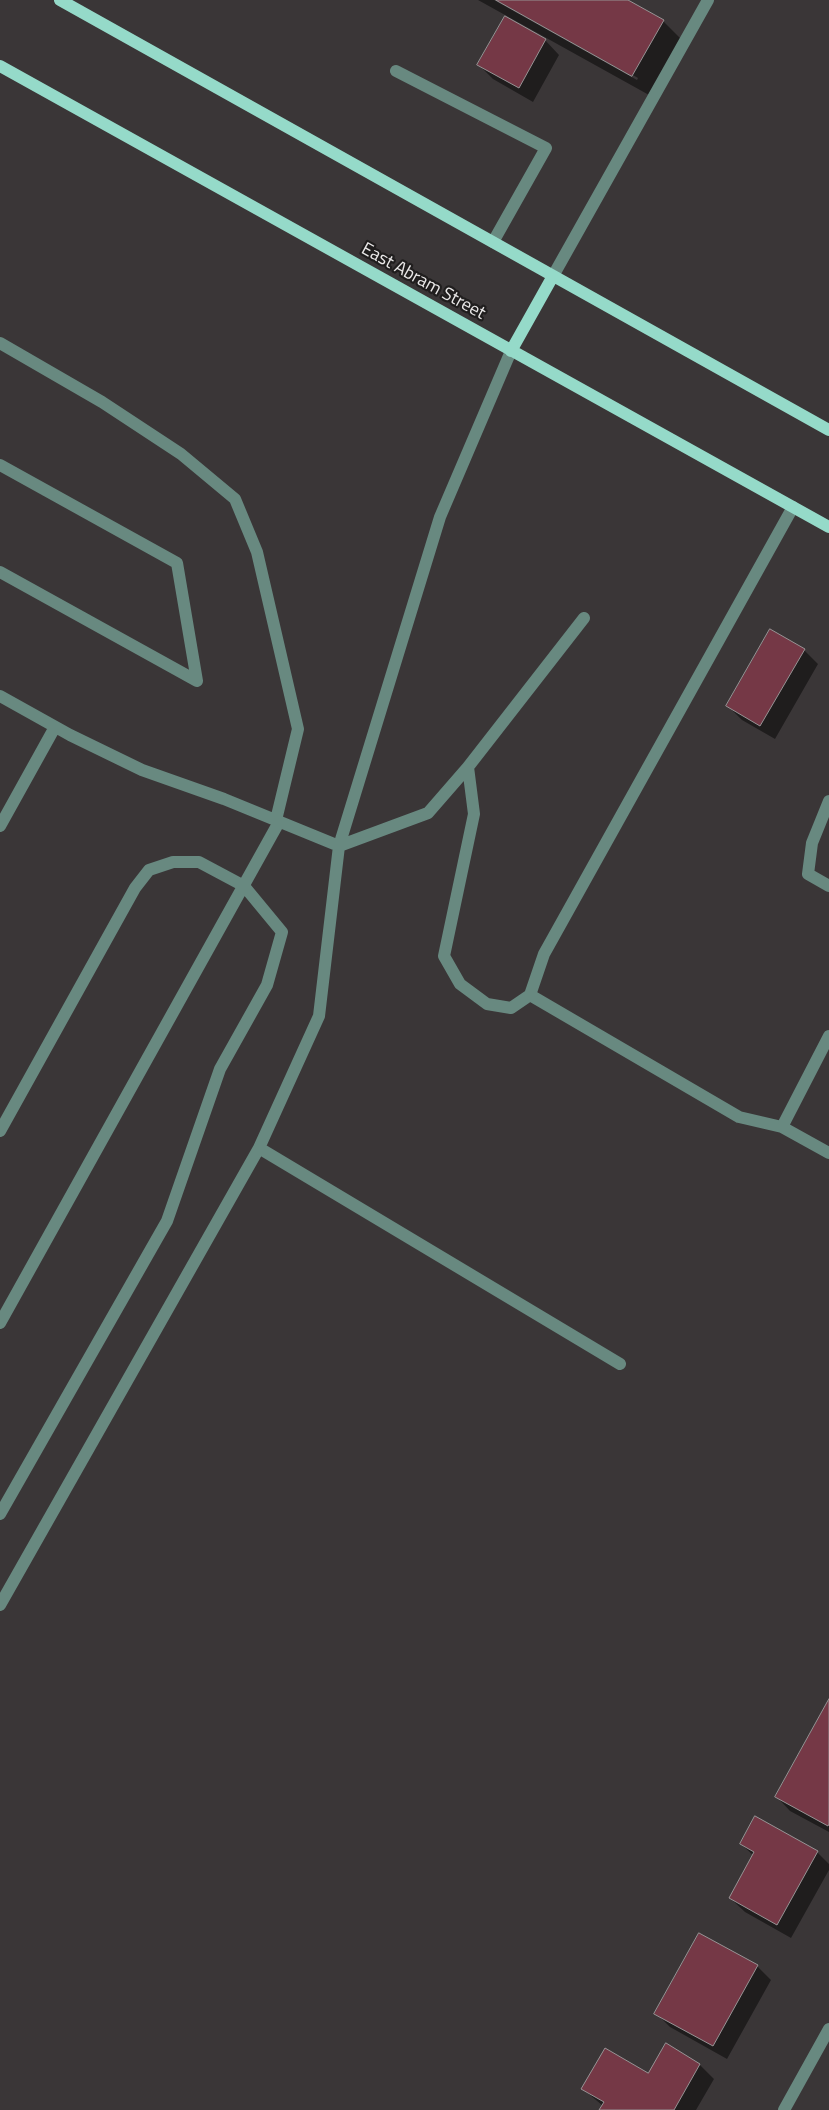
<!DOCTYPE html>
<style>
body{margin:0}
canvas{display:block;background:#3a3637}
</style>
<canvas width="829" height="2110"></canvas>
<script>
const context = document.querySelector('canvas').getContext('2d');
context.lineJoin = 'round';
function paint(path, color) { context.fillStyle = color; context.fill(path, 'evenodd'); }
function stroke(path, color, width, dash) { context.strokeStyle = color; context.lineWidth = width; context.lineCap = dash ? 'butt' : 'round'; context.setLineDash(dash || []); context.stroke(path); }
function write(font, color, halo, rows, align = 'center') {
  context.font = font + ' "Titillium Web",sans-serif'; context.lineWidth = 4.5; context.setLineDash([]); context.textBaseline = 'middle'; context.strokeStyle = halo; context.fillStyle = color; for (const [text, x, y, turn = 0] of rows) {
    context.save(); context.translate(x, y); context.rotate((+turn || 0) * Math.PI / 180); context.textAlign = isNaN(turn) ? turn : align; if (halo) context.strokeText(text, 0, 0); context.fillText(text, 0, 0); context.restore();
  }
}
paint(new Path2D(`
 M478,0H494L637,80L638,78L499,0H625L663,21L688,46L658,100Z
 M505,18L545,40L559,55L533,102L493,79L479,65Z
 M804,650L818,664L775,739L742,720L728,706Z
 M829,1701V1832L790,1811L776,1796Z
 M741,1844L817,1852L829,1864V1870L791,1938L745,1912L730,1898L754,1856Z
 M757,1966L771,1980L727,2059L670,2027L656,2013Z
 M700,2065L714,2079L696,2110H601L603,2106L583,2089Z`), '#0007');
const building = new Path2D(`
 M496,0H628L664,20L632,76Z
 M505,16L546,39L519,88L477,65Z
 M770,629L805,649L760,726L726,706Z
 M829,1699V1824L828,1826L775,1797Z
 M755,1816L818,1851L777,1925L729,1898L754,1852L740,1844Z
 M699,1933L758,1965L713,2046L654,2014Z
 M666,2043L700,2064L674,2110H599L604,2102L581,2089L605,2048L648,2073Z`);
paint(building, '#753846');
stroke(building, '#979394', 1);
stroke(new Path2D(`
 M396,71L546,148L493,242
 M553,276L708,0
 M0,343L102,402L181,454L235,499L257,552L298,729L276,820
 M0,465L177,563L197,681L0,572
 M0,696L70,735L142,770L224,799L339,846L428,813L468,767L584,618
 M468,767L474,814L444,956L460,984L487,1004L511,1008L530,995
 M829,801L812,843L808,874L829,886
 M0,826L55,727
 M829,1036L782,1127L829,1153
 M782,1127L739,1117L530,995L544,954L793,507
 M0,1131L135,888L149,870L173,862H199L244,886L282,932L267,985L220,1069L167,1221L0,1514
 M259,1148L620,1364
 M0,1323L279,822
 M0,1605L259,1148L319,1016L339,846L440,517L511,351
 M784,2110L829,2029`), '#688980', 12);
stroke(new Path2D(`
 M60,0L829,430
 M0,66L829,527
 M511,351L553,276`), '#95dac9', 12);
write('18px', '#eae8e8', '#201e1e', [
 ["East Abram Street",423,282,29]
]);
</script>
